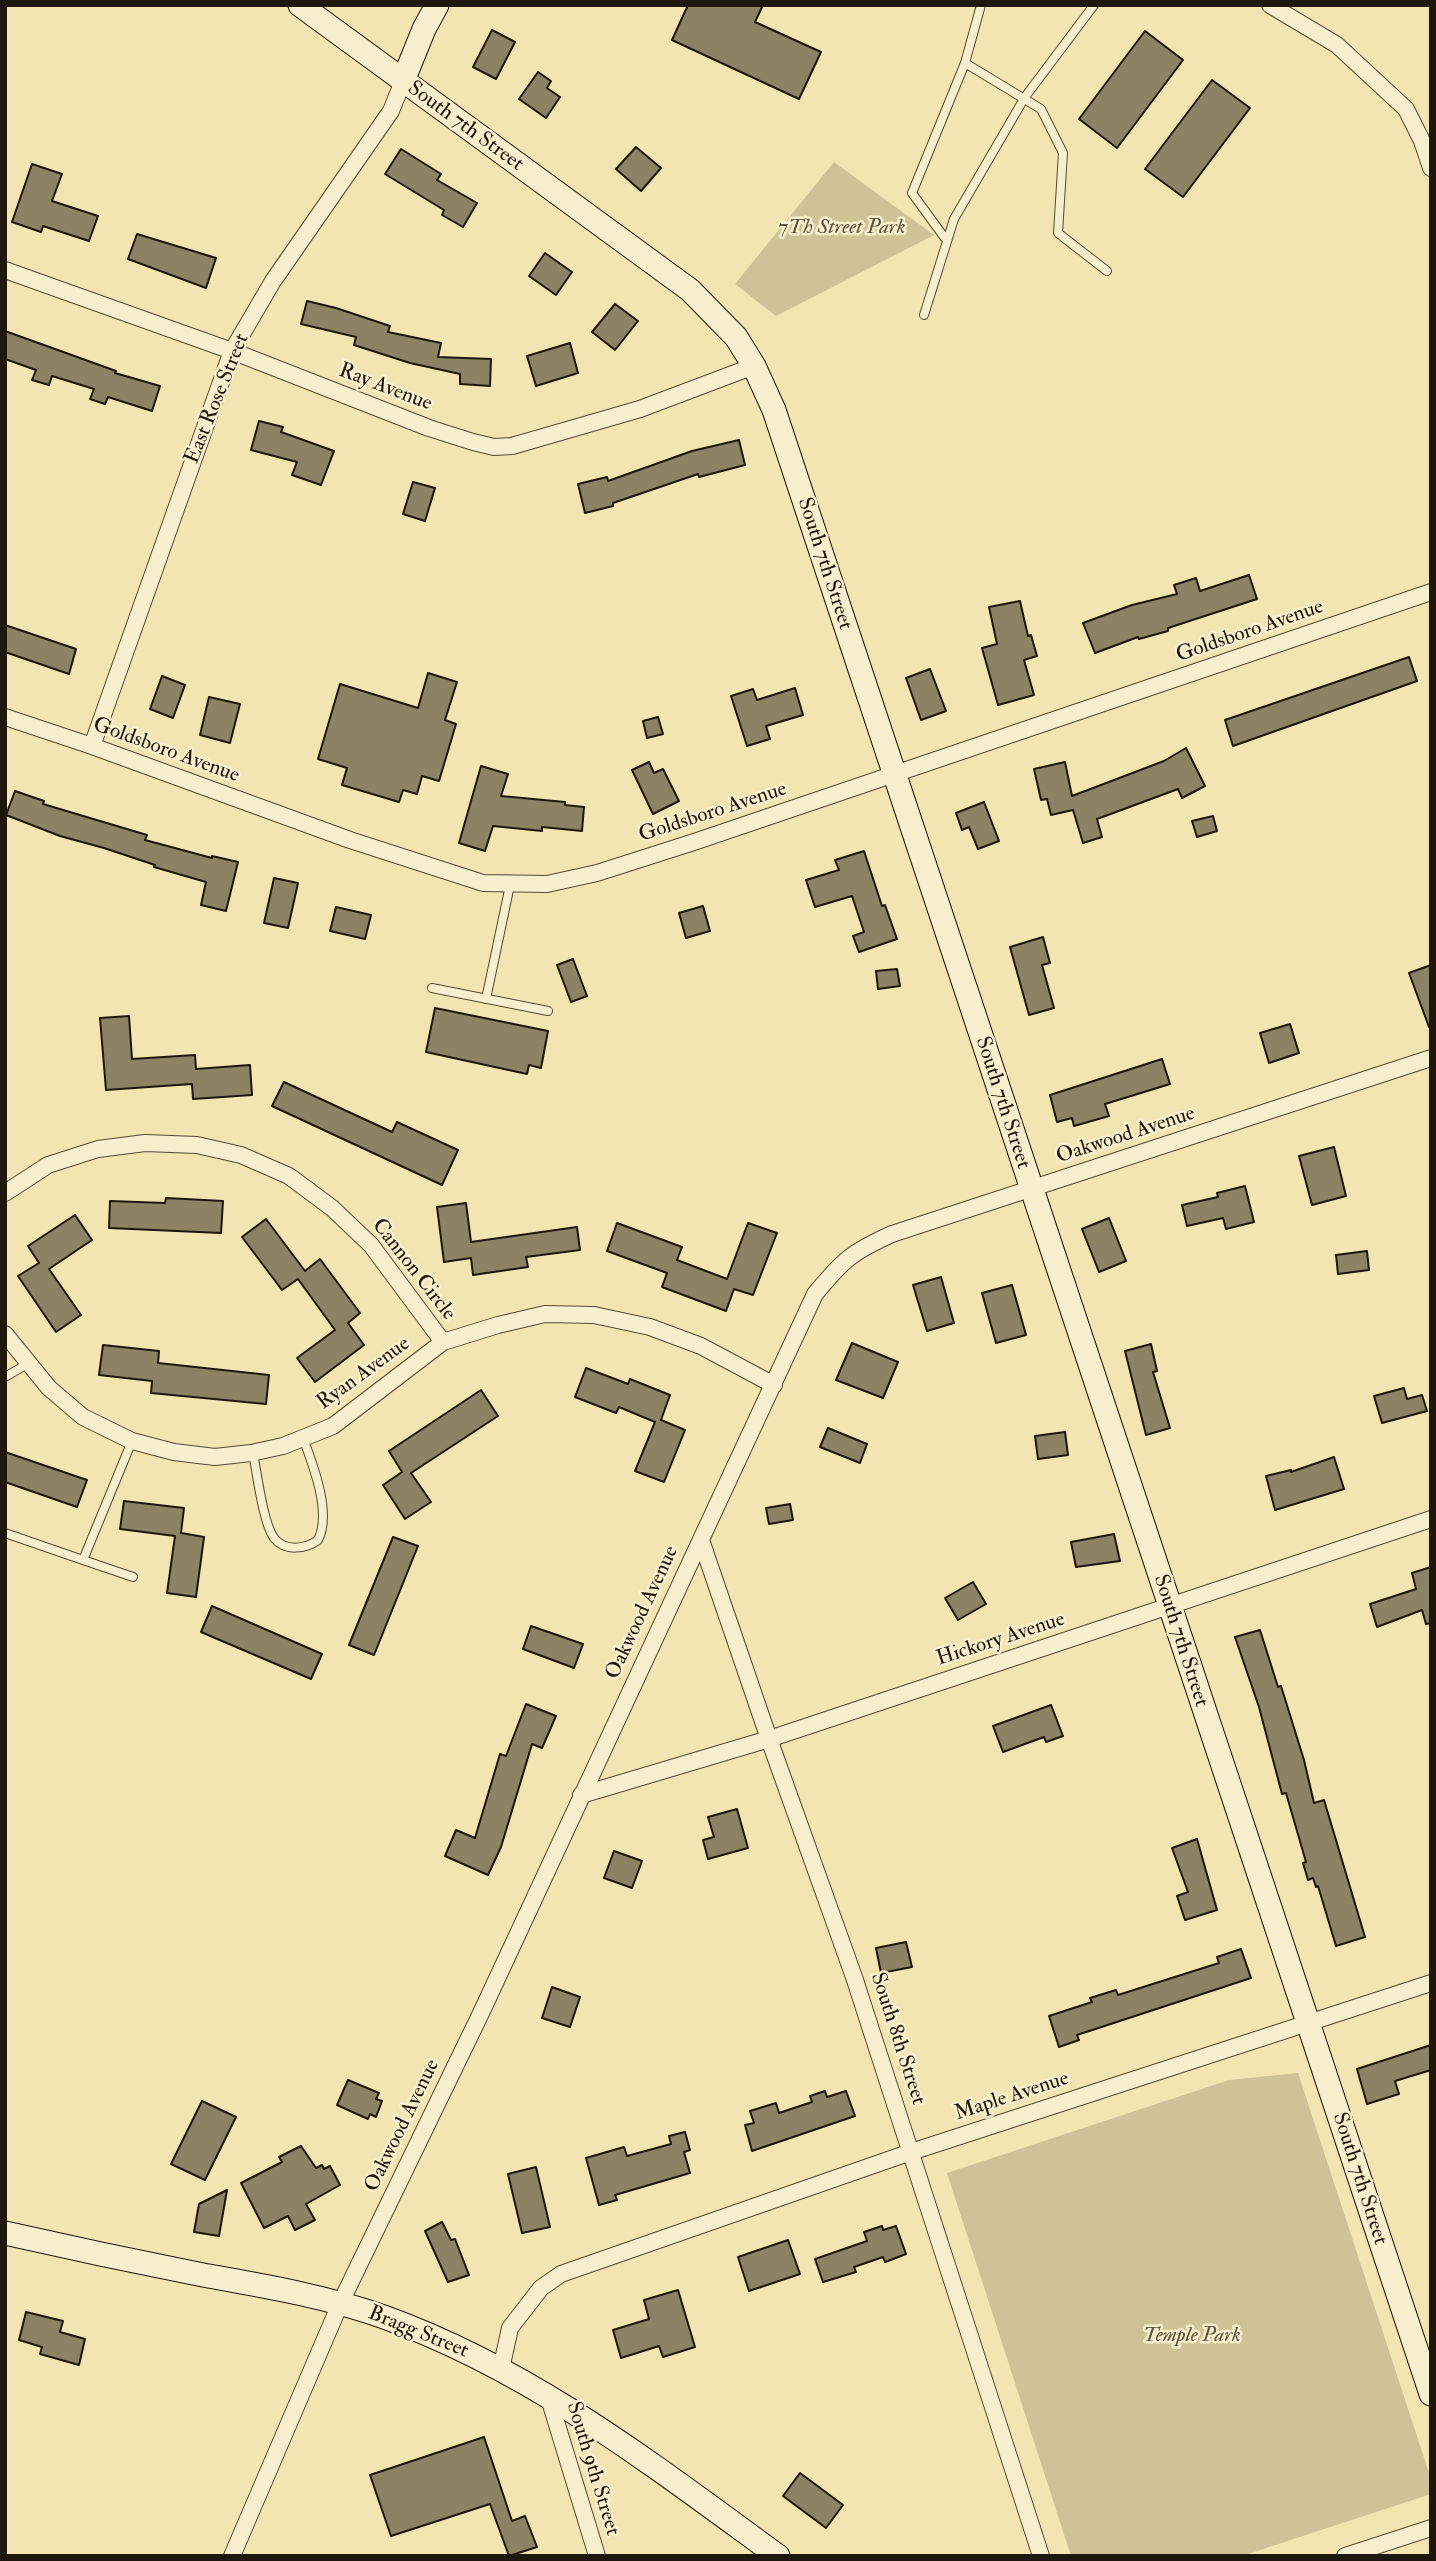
<!DOCTYPE html>
<style>
body{margin:0}
#map{position:relative;width:1436px;height:2561px;overflow:hidden;background:#f3e5b2;font-family:"IM FELL Double Pica",serif}
canvas{display:block}
.frame{position:absolute;inset:0;border:7px solid #1f160d;pointer-events:none}
</style>
<div id="map">
<canvas width="1436" height="2561"></canvas>
<div class="frame"></div>
</div>
<script>
const context = document.querySelector('canvas').getContext('2d');
context.lineJoin = 'round';
function paint(path, color) { context.fillStyle = color; context.fill(path, 'evenodd'); }
function stroke(path, color, width, dash) { context.strokeStyle = color; context.lineWidth = width; context.lineCap = dash ? 'butt' : 'round'; context.setLineDash(dash || []); context.stroke(path); }
function write(font, color, halo, rows, align = 'center') {
  context.font = font + ' "IM FELL Double Pica",serif'; context.lineWidth = 5; context.setLineDash([]); context.textBaseline = 'middle'; context.strokeStyle = halo; context.fillStyle = color; for (const [text, x, y, turn = 0] of rows) {
    context.save(); context.translate(x, y); context.rotate((+turn || 0) * Math.PI / 180); context.textAlign = isNaN(turn) ? turn : align; if (halo) context.strokeText(text, 0, 0); context.fillText(text, 0, 0); context.restore();
  }
}
paint(new Path2D(`
 M834,162L934,235L776,316L735,284Z
 M1298,2073L1431,2479V2494L1242,2556H1071L947,2173L1229,2080Z`), '#cfc296');
const building = new Path2D(`
 M688,5H763L755,22L821,52L799,99L672,40Z
 M492,30L515,42L496,79L473,67Z
 M1145,31L1183,60L1117,148L1079,119Z
 M538,72L551,81L547,88L560,97L546,118L519,99Z
 M1212,80L1250,108L1183,197L1145,169Z
 M636,147L661,168L641,191L616,169Z
 M401,149L441,174L437,180L477,203L463,227L442,215L444,210L385,174Z
 M32,164L62,174L52,201L98,216L89,241L43,226L41,232L12,222Z
 M137,234L216,258L206,288L128,259Z
 M545,253L572,272L556,295L529,276Z
 M307,301L336,308L390,326L388,332L441,343L438,357L491,359L490,386L460,384V374L410,363L354,345L356,337L301,324Z
 M615,304L638,321L615,350L592,332Z
 M5,331L116,371L115,373L160,386L152,411L108,397L105,404L90,399L94,389L52,376L49,385L32,380L36,370L5,359Z
 M570,343L578,373L536,386L527,356Z
 M259,421L283,427L281,432L334,451L321,485L292,475L297,462L251,450Z
 M739,440L745,465L699,477L698,474L613,503V506L585,513L578,484L607,477L608,481L692,451Z
 M413,482L435,488L425,521L403,514Z
 M1249,575L1257,599L1168,628V631L1139,639L1138,637L1095,653L1083,623L1132,605L1177,594L1174,585L1196,578L1200,591Z
 M1020,601L1028,636L1031,635L1037,656L1024,660L1034,695L998,705L982,648L997,644L989,607Z
 M5,625L76,649L69,674L5,652Z
 M1409,657L1417,681L1233,746L1225,720Z
 M930,669L946,711L921,720L906,678Z
 M428,673L457,682L445,720L456,724L439,781L422,776L417,794L403,790L399,802L342,785L347,768L318,759L340,684L418,708Z
 M162,676L185,685L173,718L150,709Z
 M795,688L803,715L766,726L770,739L747,746L731,696L753,689L757,700Z
 M209,697L240,704L230,743L200,735Z
 M658,717L663,734L647,738L643,721Z
 M1186,748L1205,786L1182,798L1178,789L1097,819L1102,837L1083,843L1073,810L1051,815L1047,799L1041,800L1034,769L1065,762L1072,796L1164,761Z
 M649,762L654,773L663,769L679,801L653,814L632,770Z
 M481,766L508,774L501,796L565,802V805L584,807L582,831L542,827V831L493,826L485,851L459,843Z
 M15,791L44,801L43,804L147,835L145,840L212,858V856L238,862L226,911L201,905L206,882L154,867L155,865L104,848L60,836L6,815Z
 M984,802L999,841L978,849L969,827L962,830L956,813Z
 M1213,816L1217,831L1197,837L1192,821Z
 M864,851L882,906L885,905L897,939L859,952L853,936L864,932L852,896L815,907L806,880L839,870L835,860Z
 M274,878L298,883L288,928L264,923Z
 M703,906L710,931L686,938L679,913Z
 M336,907L371,915L365,939L330,931Z
 M1043,937L1050,963L1042,965L1054,1008L1029,1015L1010,947Z
 M573,959L587,996L571,1002L557,965Z
 M1431,965V1027H1429L1409,973Z
 M897,969L900,986L878,989L876,971Z
 M435,1008L548,1031L541,1068L529,1065L527,1074L426,1052Z
 M129,1016L132,1059L195,1055L196,1069L250,1065L252,1095L193,1099L192,1084L106,1090L100,1018Z
 M1290,1024L1299,1053L1269,1063L1260,1033Z
 M1162,1059L1170,1084L1105,1104L1109,1116L1074,1126L1072,1118L1057,1122L1050,1095Z
 M284,1082L392,1132L397,1122L458,1150L442,1185L272,1106Z
 M1334,1147L1346,1196L1312,1205L1299,1156Z
 M1245,1186L1254,1222L1226,1229L1223,1218L1187,1226L1182,1205L1218,1197L1217,1193Z
 M166,1198L223,1201L221,1233L109,1228L110,1201L165,1203Z
 M466,1203L471,1242L577,1227L580,1250L526,1257L528,1267L473,1275L471,1258L444,1262L437,1207Z
 M75,1215L92,1240L49,1269L81,1315L56,1332L18,1276L39,1263L28,1246Z
 M1109,1218L1126,1261L1099,1272L1082,1229Z
 M266,1219L305,1271L320,1259L360,1313L348,1323L364,1345L315,1382L297,1358L335,1330L298,1279L282,1290L242,1237Z
 M617,1223L682,1247L677,1260L727,1279L748,1223L777,1233L753,1295L734,1289L726,1311L662,1287L667,1273L607,1251Z
 M1367,1251L1369,1270L1338,1274L1336,1255Z
 M941,1277L954,1323L927,1331L913,1285Z
 M1012,1285L1026,1335L996,1343L982,1293Z
 M852,1343L898,1362L883,1398L836,1380Z
 M1151,1344L1157,1371L1153,1372L1170,1428L1146,1435L1125,1351Z
 M103,1345L159,1351L158,1363L269,1375L266,1404L151,1393L152,1381L99,1375Z
 M586,1368L628,1384L630,1379L670,1395L661,1420L685,1430L664,1482L635,1471L655,1422L619,1407L616,1413L575,1397Z
 M1404,1388L1407,1399L1422,1395L1427,1411L1382,1423L1374,1396Z
 M481,1390L498,1416L411,1473L431,1502L405,1519L383,1485L402,1472L389,1451Z
 M828,1428L867,1444L860,1463L820,1447Z
 M1065,1432L1068,1455L1038,1459L1035,1436Z
 M5,1452L87,1480L77,1507L5,1482Z
 M1334,1457L1344,1489L1275,1510L1266,1476L1291,1470V1472Z
 M124,1501L184,1508L181,1533L204,1537L196,1597L167,1593L175,1536L120,1529Z
 M790,1504L793,1520L769,1524L766,1508Z
 M1114,1534L1120,1561L1076,1567L1071,1542Z
 M393,1537L418,1546L374,1655L349,1645Z
 M1431,1567V1623L1426,1624L1422,1610L1377,1627L1370,1604L1416,1589L1412,1573Z
 M973,1582L986,1604L958,1620L945,1598Z
 M212,1606L322,1654L311,1679L201,1632Z
 M531,1626L583,1644L574,1668L523,1649Z
 M1260,1630L1278,1687L1281,1686L1304,1760L1314,1803L1324,1800L1365,1937L1336,1946L1318,1886L1316,1887L1313,1878L1308,1880L1303,1863L1306,1862L1286,1793L1282,1794L1259,1707L1235,1637Z
 M526,1704L556,1716L542,1748L532,1744L501,1847L488,1875L445,1856L456,1830L475,1838L500,1754L506,1756Z
 M1051,1705L1063,1736L1046,1742L1044,1737L1003,1752L993,1726Z
 M737,1809L748,1848L708,1859L703,1840L714,1837L708,1817Z
 M1197,1839L1217,1910L1185,1920L1177,1896L1188,1892L1172,1848Z
 M614,1851L642,1861L632,1888L604,1878Z
 M906,1942L912,1967L881,1973L876,1948Z
 M1241,1949L1251,1978L1077,2035L1079,2040L1059,2047L1049,2016L1092,2002L1090,1998L1116,1990L1118,1995L1219,1963L1217,1957Z
 M552,1987L580,1997L570,2027L542,2018Z
 M1431,2045V2070L1395,2081L1399,2094L1367,2104L1357,2069Z
 M348,2080L379,2093L376,2099L382,2101L376,2117L370,2114L368,2119L337,2105Z
 M825,2091L827,2097L846,2091L855,2116L752,2151L745,2125L754,2123L750,2111L776,2103L779,2113L812,2102L810,2096Z
 M202,2101L236,2117L205,2180L171,2164Z
 M685,2132L690,2150L684,2152L690,2173L615,2195L617,2200L599,2205L586,2158L624,2147L627,2156L671,2144L669,2136Z
 M301,2146L316,2168L322,2165L324,2169L330,2166L340,2185L306,2204L315,2220L295,2230L288,2216L264,2228L241,2183L282,2162L279,2157Z
 M536,2167L550,2227L522,2233L508,2174Z
 M227,2190L219,2236L194,2232L199,2204Z
 M442,2222L451,2240L455,2239L469,2275L448,2282L425,2231Z
 M882,2226L883,2230L896,2226L906,2254L888,2261L885,2262L883,2257L854,2267L856,2272L823,2282L815,2259L867,2241L864,2232Z
 M788,2240L800,2274L749,2291L738,2257Z
 M678,2290L695,2347L663,2357L659,2346L621,2358L613,2330L649,2319L644,2300Z
 M26,2312L63,2321L60,2332L85,2339L79,2365L40,2354L42,2347L19,2340Z
 M484,2437L512,2521L525,2516L537,2547L509,2556L490,2504L391,2536L370,2475Z
 M800,2473L843,2505L826,2528L783,2496Z`);
paint(building, '#8d8263');
stroke(building, '#1f160d', 2);
const lane = new Path2D(`
 M965,63L1041,109L1063,153L1058,233L1107,271
 M947,241L912,193L965,63L981,5
 M924,315L954,219L1025,97L1094,5
 M432,988L548,1011
 M486,999L510,885
 M5,1377L29,1363
 M253,1453C257,1473 263,1523 274,1538C285,1552 306,1549 318,1540C332,1513 313,1465 303,1438
 M5,1533L83,1560L132,1441
 M83,1560L133,1577`);
const street = new Path2D(`
 M1270,5L1337,45L1406,109L1422,141L1431,168
 M5,270L232,351L429,428L473,442L494,447L512,446L640,409L754,366
 M5,717L92,746L350,840L483,883L547,884L597,873L694,842L1431,592
 M92,746L232,351L273,281L391,111L403,81
 M5,1193L48,1165L98,1149L145,1143L197,1145L241,1155L289,1176L332,1208L371,1245L443,1342
 M5,1334L49,1388L83,1417L132,1441L174,1452L215,1457L251,1453L283,1446L333,1426L443,1342L498,1325L545,1314L594,1315L650,1327L701,1346L774,1385
 M701,1540L769,1739L854,1977L1041,2556
 M581,1795L769,1739L1431,1519
 M501,2369L510,2328L541,2288L561,2274L911,2152L1431,1983
 M548,2395L597,2556
 M232,2556L340,2304L482,2011L815,1294C843,1260 852,1252 892,1234L1431,1058
 M1345,2556L1431,2528`);
const secondary = new Path2D(`
 M300,5L690,290L736,337L754,366L774,410L1431,2394
 M403,81L424,29L437,5
 M5,2233C71,2248 137,2262 203,2275C264,2286 325,2296 384,2317C531,2370 653,2465 778,2556`);
stroke(lane, '#544a36', 10);
stroke(street, '#544a36', 18);
stroke(secondary, '#1f160d', 25);
stroke(lane, '#f7eecd', 8);
stroke(street, '#f7eecd', 16);
stroke(secondary, '#f7eecd', 23);
write('21px', '#1f160d', '#f7eecd', [
 ["South 7th Street",465,127,36],
 ["Ray Avenue",385,388,21],
 ["East Rose Street",218,399,-68],
 ["South 7th Street",824,564,72],
 ["Goldsboro Avenue",1250,632,-19],
 ["Goldsboro Avenue",166,751,20],
 ["Goldsboro Avenue",713,813,-18],
 ["South 7th Street",1002,1103,72],
 ["Oakwood Avenue",1126,1136,-18],
 ["Cannon Circle",413,1270,52],
 ["Ryan Avenue",364,1374,-36],
 ["Oakwood Avenue",643,1613,-65],
 ["Hickory Avenue",1001,1640,-18],
 ["South 7th Street",1180,1641,72],
 ["South 8th Street",897,2039,72],
 ["Maple Avenue",1012,2097,-18],
 ["Oakwood Avenue",403,2126,-64],
 ["South 7th Street",1359,2179,72],
 ["Bragg Street",418,2333,22],
 ["South 9th Street",592,2469,73]
]);
write('italic 21px', '#5d523d', '#f7eecd', [
 ["7Th Street Park",842,228],
 ["Temple Park",1192,2336]
]);
</script>
